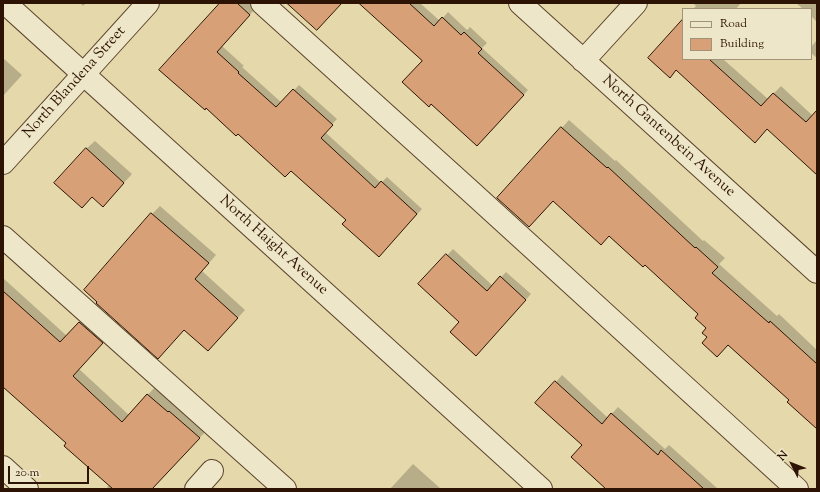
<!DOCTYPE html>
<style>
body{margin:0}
#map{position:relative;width:820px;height:492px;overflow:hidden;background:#e5d9ab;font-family:"Sorts Mill Goudy",serif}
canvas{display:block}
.frame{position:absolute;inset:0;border:4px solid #2d1303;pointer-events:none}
.legend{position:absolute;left:682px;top:8px;width:130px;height:52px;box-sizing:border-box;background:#eee6c8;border:1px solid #a19279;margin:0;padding:5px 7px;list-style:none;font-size:12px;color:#2d1303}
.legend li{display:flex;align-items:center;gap:8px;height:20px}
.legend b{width:20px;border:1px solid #a19279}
.north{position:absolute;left:772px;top:444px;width:40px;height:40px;-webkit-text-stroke:3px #eee6c8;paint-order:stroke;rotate:312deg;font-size:11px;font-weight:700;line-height:16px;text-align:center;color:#2d1303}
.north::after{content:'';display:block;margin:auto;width:14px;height:18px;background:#2d1303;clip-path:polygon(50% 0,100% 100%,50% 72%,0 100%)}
.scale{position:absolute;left:8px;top:466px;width:81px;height:18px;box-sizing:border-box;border:2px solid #2d1303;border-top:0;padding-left:5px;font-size:12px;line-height:14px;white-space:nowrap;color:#2d1303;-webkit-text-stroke:3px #eee6c8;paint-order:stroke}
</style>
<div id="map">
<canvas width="820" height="492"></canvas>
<div class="frame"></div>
<ul class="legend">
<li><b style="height:5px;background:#eee6c8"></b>Road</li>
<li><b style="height:11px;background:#d8a076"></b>Building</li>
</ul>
<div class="north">N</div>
<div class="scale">20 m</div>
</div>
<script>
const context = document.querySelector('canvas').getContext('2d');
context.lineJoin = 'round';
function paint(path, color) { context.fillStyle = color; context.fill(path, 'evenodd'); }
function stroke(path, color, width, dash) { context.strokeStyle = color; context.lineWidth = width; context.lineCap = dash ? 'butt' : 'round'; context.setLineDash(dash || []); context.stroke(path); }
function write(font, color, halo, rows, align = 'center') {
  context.font = font + ' "Sorts Mill Goudy",serif'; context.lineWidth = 4; context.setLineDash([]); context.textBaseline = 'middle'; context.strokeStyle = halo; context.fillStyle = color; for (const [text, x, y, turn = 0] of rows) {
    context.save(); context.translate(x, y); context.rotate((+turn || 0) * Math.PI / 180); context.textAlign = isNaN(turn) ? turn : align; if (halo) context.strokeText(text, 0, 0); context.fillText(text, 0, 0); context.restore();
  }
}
paint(new Path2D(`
 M80,3H86L83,6Z
 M221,3H248L255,9L222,46L244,66L242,67L282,103L299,85L337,119L325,132L381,183L387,177L422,209L384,250L347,220L291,170L238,133L206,107Z
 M360,3H420L440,21L448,12L467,30L470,27L487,43L482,48L528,90L483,140L423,61Z
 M693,3H741L736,9H693L696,6Z
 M796,3H817V22L811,16V9H803Z
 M683,21V59H723L768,99L781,86L813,116L817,112V173L768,128L676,69Z
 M817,40V58L811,53V47Z
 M3,58L22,75L3,96Z
 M569,120L615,161L616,160L703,241L704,240L725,258L719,264L777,316L779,314L817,350V428L790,400L729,344L709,337L707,327L699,314L645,264L610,235L553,200L498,198Z
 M95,141L132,174L111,197L86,149Z
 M160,206L216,255L202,271L245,310L216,342L152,214Z
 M453,249L493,286L506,272L531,294L481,349L461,322L420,284Z
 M3,278L67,336L87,315L109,335L79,369L129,415L155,387L175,406L177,404L206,431L152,489H109L107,487L109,485L68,443L3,385Z
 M562,375L608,418L618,407L665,449L669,445L718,489H619L583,445L556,382Z
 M413,464L441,489H390Z`), '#0003');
const building = new Path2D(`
 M220,3H237L250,15L217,52L239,72L238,73L276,107L293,89L333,125L321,138L375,188L381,181L417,214L379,257L342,224L346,220L291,171L285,177L238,134L236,136L206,108L205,110L159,70Z
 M287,3H342L317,30Z
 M359,3H409L434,26L442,17L461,35L464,32L482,49L478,53L524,95L477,146L431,104L429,107L402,82L422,61Z
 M683,19V59H709L761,106L773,93L806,122L817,110V175L767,129L755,143L676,70L670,78L648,58Z
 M561,127L607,168L608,167L695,248L696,247L718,267L712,273L769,323L770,321L817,364V429L787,402L789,400L728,345L717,357L702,343L707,337L702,333L706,328L695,318L698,314L645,265L643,267L609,236L601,245L553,201L529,227L497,198Z
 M86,148L124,183L103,207L92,197L82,208L54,183Z
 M151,213L209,263L195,279L238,318L208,351L184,330L158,359L96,303L97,302L84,290Z
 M446,254L487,291L500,276L526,300L476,356L450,332L459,322L418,284Z
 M3,291L60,342L79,322L103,343L73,376L122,422L147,394L168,412L169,411L200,438L152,489H113L64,446L66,443L3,387Z
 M555,381L602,424L611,413L658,455L661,450L704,489H606L571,457L582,445L535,403Z`);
paint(building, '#d8a076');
stroke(building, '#2d1303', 1);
const minor = new Path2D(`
 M5,3L541,489
 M262,3L468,189L797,489
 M520,3L817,272
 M583,61L636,3
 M3,163L148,3
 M3,237L285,489
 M3,467L27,489
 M196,489L212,471`);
stroke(minor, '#5b442d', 24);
stroke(minor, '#eee6c8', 22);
write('15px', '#2d1303', '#eee6c8', [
 ["North Blandena Street",75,83,-48],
 ["North Gantenbein Avenue",668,137,42],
 ["North Haight Avenue",273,246,42]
]);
</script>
